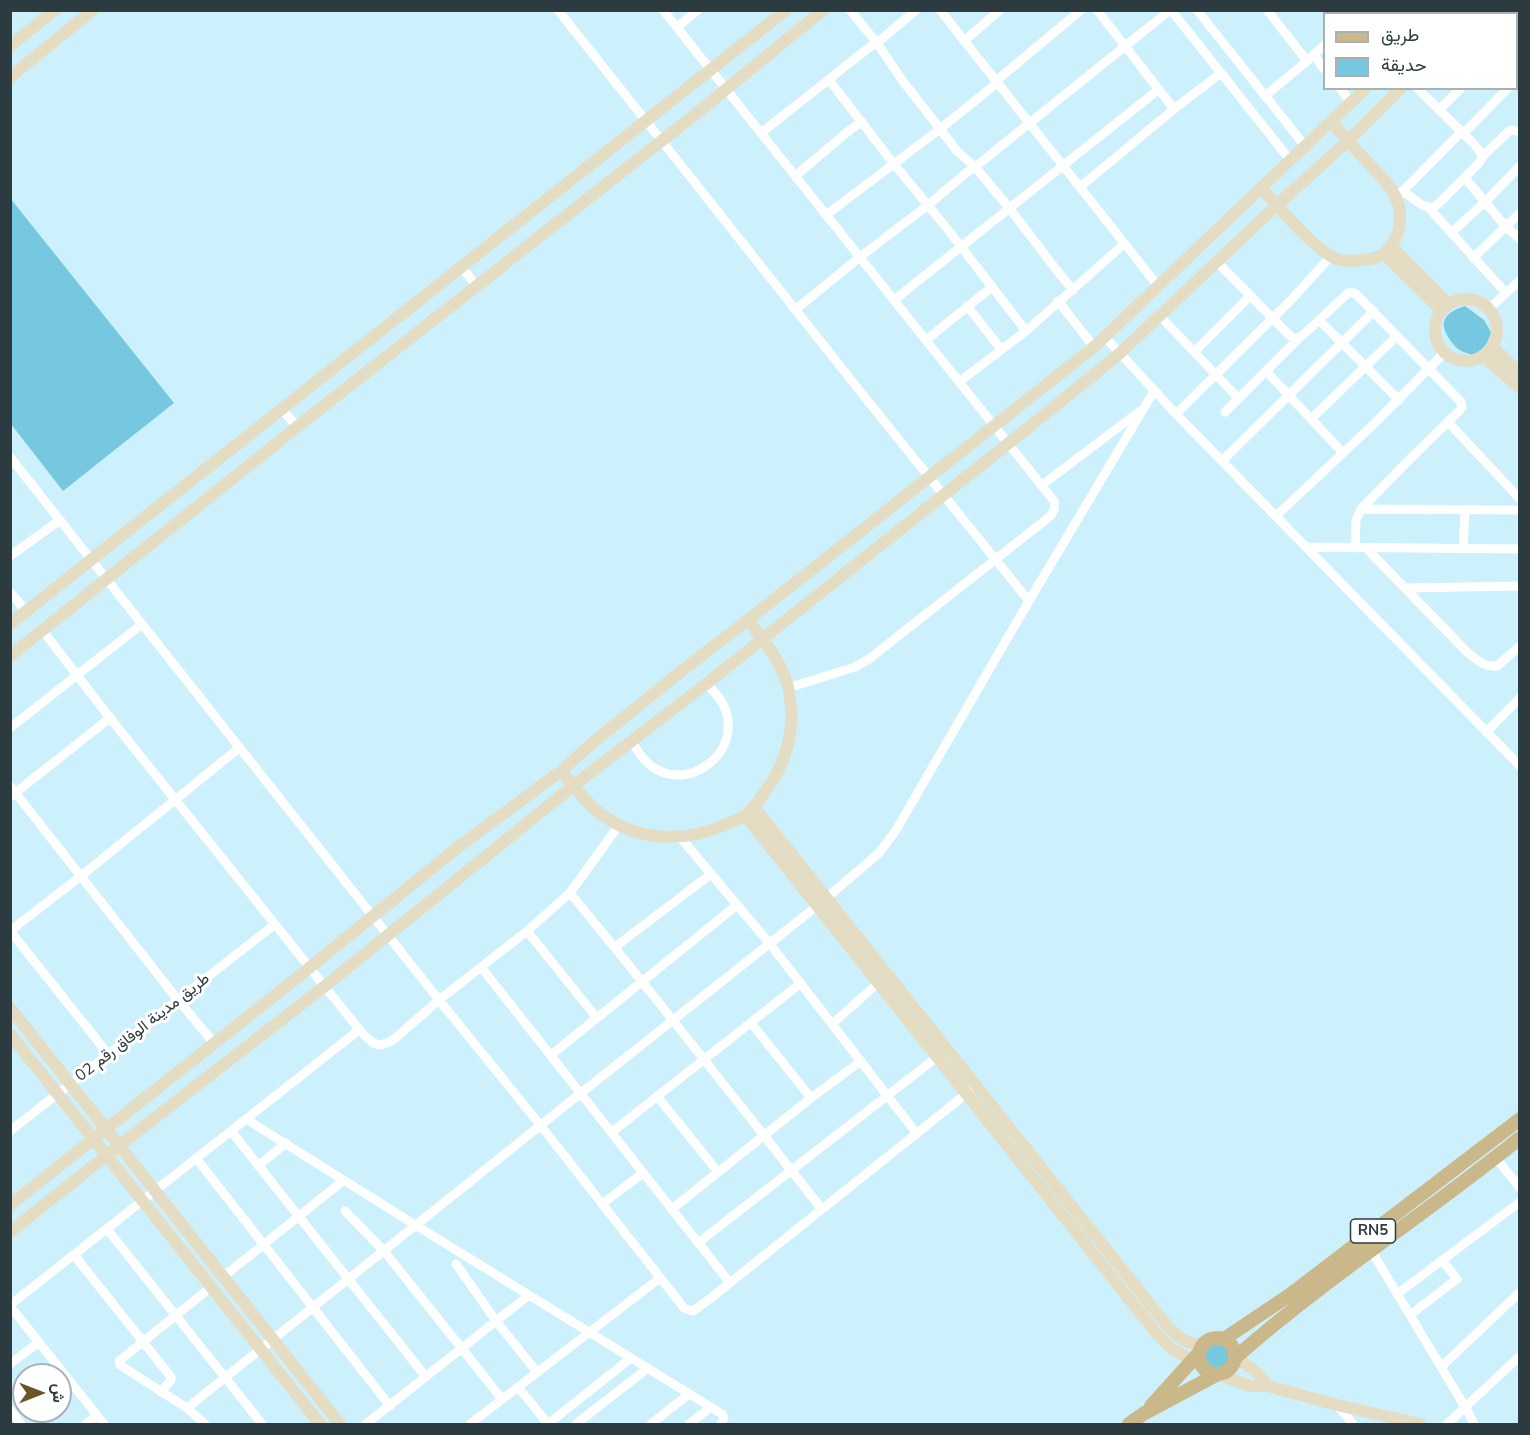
<!DOCTYPE html>
<meta charset="utf-8">
<style>
body{margin:0}
#map{position:relative;width:1530px;height:1435px;overflow:hidden;background:#ccf0fc;font-family:"Nunito Sans",Vazirmatn,sans-serif}
canvas{display:block}
.frame{position:absolute;inset:0;border:12px solid #2c3b3f;pointer-events:none}
.legend{position:absolute;left:1323px;top:12px;width:195px;height:78px;box-sizing:border-box;background:#fff;border:2px solid #abb1b2;margin:0;padding:8px 10px;list-style:none;font-size:18px;color:#2c3b3f}
.legend li{display:flex;align-items:center;gap:12px;height:30px}
.legend b{width:30px;border:2px solid #abb1b2}
.north{position:absolute;left:12px;top:1363px;width:60px;height:60px;box-sizing:border-box;background:#fff;border:2px solid #abb1b2;border-radius:50%;rotate:90deg;font-size:16px;font-weight:700;line-height:24px;text-align:center;color:#2c3b3f}
.north::after{content:'';display:block;margin:auto;width:21px;height:27px;background:#6a5524;clip-path:polygon(50% 0,100% 100%,50% 72%,0 100%)}
</style>
<div id="map">
<canvas width="1530" height="1435"></canvas>
<div class="frame"></div>
<ul class="legend">
<li><b style="height:8px;background:#cbb88a"></b>طريق</li>
<li><b style="height:16px;background:#75c8e0"></b>حديقة</li>
</ul>
<div class="north">ش</div>
</div>
<script>
const context = document.querySelector('canvas').getContext('2d');
context.lineJoin = 'round';
function paint(path, color) { context.fillStyle = color; context.fill(path, 'evenodd'); }
function stroke(path, color, width, dash) { context.strokeStyle = color; context.lineWidth = width; context.lineCap = dash ? 'butt' : 'round'; context.setLineDash(dash || []); context.stroke(path); }
function write(font, color, halo, rows, align = 'center') {
  context.font = font + ' "Nunito Sans",Vazirmatn,sans-serif'; context.lineWidth = 6; context.setLineDash([]); context.textBaseline = 'middle'; context.strokeStyle = halo; context.fillStyle = color; for (const [text, x, y, turn = 0] of rows) {
    context.save(); context.translate(x, y); context.rotate((+turn || 0) * Math.PI / 180); context.textAlign = isNaN(turn) ? turn : align; if (halo) context.strokeText(text, 0, 0); context.fillText(text, 0, 0); context.restore();
  }
}
paint(new Path2D(`
 M10,198L174,403L63,491L11,424Z
 M1465,306L1484,320L1491,332C1488,344 1483,350 1472,355C1468,353 1462,352 1458,349C1453,345 1449,339 1446,333C1438,318 1452,310 1465,306Z
 M1201 1356a16 16 0 1 1 32 0a16 16 0 1 1-32 0Z`), '#75c8e0');
stroke(new Path2D(`
 M558,10L867,400L1029,601
 M663,10L1054,501C1056,509 1053,513 1048,518L869,659L855,667L788,688
 M850,10L876,42
 M940,10L1158,286
 M1097,10L1174,109L1221,73
 M1171,10L1290,160
 M1197,10L1305,146
 M1267,10L1307,61
 M1433,10L1435,14
 M1357,14L1360,10
 M677,27L698,10
 M964,41L1000,10
 M877,43L902,80L940,129L957,151L975,167L1010,209L1058,272L1073,290
 M1314,55L1324,69
 M829,80L894,164L949,231L1026,331
 M1516,80L1520,77
 M996,81L1081,10
 M1340,88L1351,103
 M1265,96L1307,61L1324,45
 M1439,110L1461,88
 M761,133L876,42L877,43L916,10
 M1463,134L1508,88
 M1483,156L1508,132L1512,130L1520,132
 M795,176L851,129L862,122
 M1465,178L1506,227L1520,239
 M1080,187L1174,109
 M1402,192L1461,132
 M1394,193C1413,189 1415,209 1434,207L1441,201L1479,163L1483,156L1474,144L1417,88
 M1428,207L1506,293
 M826,215L940,129L997,83
 M1451,233L1485,202L1520,166
 M1473,258L1520,213
 M1217,262L1288,334L1295,339L1303,335L1348,293H1355L1461,402L1462,407L1460,410L1409,460L1361,509
 M462,267L476,286
 M894,300L1158,90
 M1058,301L1094,347
 M967,306L1001,349
 M1489,309L1520,280
 M795,310L860,257L928,205L966,173L975,167L1170,10
 M1160,316L1239,399
 M1319,320L1399,400
 M1105,337L1176,414L1520,766
 M926,340L992,287
 M1194,352L1250,296
 M1266,371L1343,453
 M959,382L1026,331L1124,244
 M282,409L297,427
 M1225,412L1299,338
 M1176,414L1292,299L1331,256
 M1311,419L1397,336
 M1448,422L1520,499
 M10,457L439,1000L541,1126L684,1308L693,1311L711,1298L971,1090
 M1222,461L1374,311
 M1042,485L1140,411
 M1276,516L1377,421L1444,353
 M1307,547L1520,549
 M1355,548L1356,520L1361,509L1520,510
 M1366,548L1468,653C1477,660 1485,668 1497,666L1520,646
 M1463,549L1465,510
 M10,556L60,520
 M1406,588L1520,586
 M10,592L26,611
 M43,631L110,718L362,1033L373,1043L379,1045L387,1043L393,1040L439,1000L527,931L570,893L619,825
 M10,728L142,624
 M1486,732L1520,698
 M632,741C671,822 773,740 706,684
 M10,786L178,1000L214,1043
 M10,797L110,718
 M680,837L770,944L917,1134
 M570,893C656,997 738,1103 821,1208
 M10,931L81,876L239,748
 M10,931L109,1055
 M527,931L596,1017
 M615,947L711,874
 M481,967L730,1283
 M751,1023L811,1098
 M832,1024L878,983
 M551,1055L737,905
 M657,1096L718,1172
 M246,1119L425,1231L722,1414L724,1418L721,1424
 M10,1131L274,925
 M231,1131L426,1377
 M612,1132L801,983
 M1495,1157L1520,1188
 M196,1158L390,1406
 M258,1166L286,1143
 M602,1204L643,1173
 M672,1209L811,1098L861,1061
 M345,1211L384,1251L502,1399
 M107,1229L262,1424
 M698,1243L937,1057
 M1371,1250L1465,1407
 M74,1255L171,1377V1380L161,1392
 M456,1264L496,1321L537,1372
 M223,1277L344,1180
 M1397,1294L1520,1202
 M10,1305L359,1030
 M10,1306L104,1424
 M1410,1315L1457,1279L1442,1260
 M10,1364L39,1342
 M1441,1367L1520,1292
 M518,1387L548,1424
 M1337,1405L1353,1424
 M187,1408L581,1093L817,906L879,853L896,830L1029,601L1154,391
 M1466,1408L1474,1424
 M10,1410L21,1424
 M86,1424L97,1415
 M205,1424L187,1408L120,1365L119,1361L211,1287
 M366,1424L529,1295
 M470,1424L660,1278
 M548,1424L631,1358
 M576,1424L648,1368
 M651,1424L689,1394
 M689,1424L711,1407
 M1447,1424L1520,1356`), '#fff', 9);
stroke(new Path2D(`
 M1445,14L1448,10
 M1477,14L1480,10
 M10,46L55,10
 M10,77L93,10
 M1261,188C1278,205 1316,252 1337,259C1346,262 1355,261 1364,260C1375,259 1385,254 1391,246C1401,232 1403,213 1396,198C1391,185 1380,176 1371,166C1357,151 1344,136 1331,122
 M1391,246L1448,304
 M1384,254L1442,311
 M1435 330a31 31 0 1 1 62 0a31 31 0 1 1-62 0Z
 M1492,347L1520,373
 M1483,356L1520,388
 M10,624C269,419 528,215 786,10
 M10,656L297,427L697,113L823,10
 M561,771C575,787 587,805 605,817C640,841 684,842 722,826C730,823 740,819 747,814C754,808 759,801 764,793C787,763 796,728 789,691C783,663 765,642 748,620
 M754,807L1168,1327C1180,1338 1186,1346 1204,1343
 M745,815L1157,1334L1172,1349L1201,1365
 M10,1008L340,1424
 M10,1034L320,1424
 M10,1205L293,981L457,848L561,771L596,740L684,669L748,620L1094,347L1366,88
 M10,1232L107,1155L325,986L573,786L706,684L1044,415L1119,354L1277,205L1348,141L1401,88
 M1236,1359C1250,1365 1259,1373 1268,1386
 M1220,1375L1250,1386H1268L1337,1405L1420,1424`), '#e5dcc4', 12);
stroke(new Path2D(`
 M1199 1356a18 18 0 1 1 36 0a18 18 0 1 1-36 0Z
 M1224,1339L1291,1294L1520,1119
 M1236,1357C1326,1278 1427,1213 1520,1138
 M1151,1406L1199,1353
 M1129,1424L1143,1414L1216,1375`), '#cbb88a', 14);
for (const [x, y, w] of [
 [1373,1231,45]
]) { const box = new Path2D(); box.roundRect(x - w / 2, y - 12, w, 24, 4.5); context.fillStyle = '#fff'; context.fill(box); stroke(box, '#2c3b3f', 1.5); }
write('bold 15px', '#2c3b3f', null, [
 ["RN5",1373,1231]
]);
write('16px', '#2c3b3f', '#fff', [
 ["طريق مدينة الوفاق رقم 02",143,1028,-38]
]);
</script>
